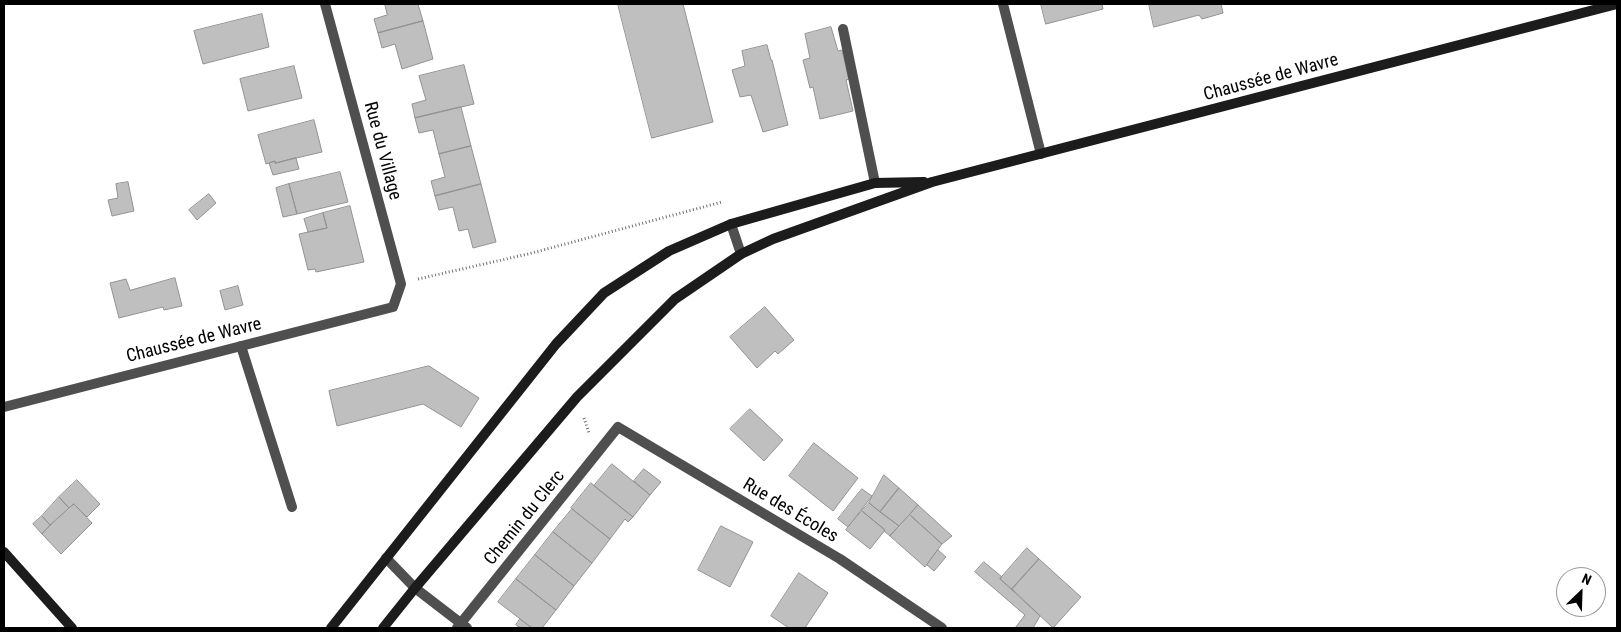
<!DOCTYPE html>
<meta charset="utf-8">
<style>
body{margin:0}
#map{position:relative;width:1621px;height:632px;overflow:hidden;background:#fff;font-family:"Roboto Condensed",sans-serif}
canvas{display:block}
.frame{position:absolute;inset:0;border:5px solid #000;pointer-events:none}
.north{position:absolute;left:1556px;top:567px;width:50px;height:50px;box-sizing:border-box;background:#fff;border:1px solid #999;border-radius:50%;rotate:24deg;font-size:14px;font-weight:700;line-height:20px;text-align:center;color:#000}
.north::after{content:'';display:block;margin:auto;width:18px;height:22px;background:#000;clip-path:polygon(50% 0,100% 100%,50% 72%,0 100%)}
</style>
<div id="map">
<canvas width="1621" height="632"></canvas>
<div class="frame"></div>
<div class="north">N</div>
</div>
<script>
const context = document.querySelector('canvas').getContext('2d');
context.lineJoin = 'round';
function paint(path, color) { context.fillStyle = color; context.fill(path, 'evenodd'); }
function stroke(path, color, width, dash) { context.strokeStyle = color; context.lineWidth = width; context.lineCap = dash ? 'butt' : 'round'; context.setLineDash(dash || []); context.stroke(path); }
function write(font, color, halo, rows, align = 'center') {
  context.font = font + ' "Roboto Condensed",sans-serif'; context.lineWidth = 4; context.setLineDash([]); context.textBaseline = 'middle'; context.strokeStyle = halo; context.fillStyle = color; for (const [text, x, y, turn = 0] of rows) {
    context.save(); context.translate(x, y); context.rotate((+turn || 0) * Math.PI / 180); context.textAlign = isNaN(turn) ? turn : align; if (halo) context.strokeText(text, 0, 0); context.fillText(text, 0, 0); context.restore();
  }
}
const building = new Path2D(`
 M385,4H418L423,21L378,33L374,19L387,15Z
 M618,4H683L713,122L652,138Z
 M1041,4H1102L1103,9L1046,24Z
 M1149,4H1221L1223,13L1202,19L1199,15L1154,27Z
 M262,14L269,47L203,64L194,31Z
 M423,21L433,59L402,69L395,44L382,48L378,33Z
 M831,27L838,51L842,50L849,79L846,80L853,111L820,119L813,87L810,88L803,60L810,58L805,34Z
 M767,45L771,60H772L788,125L763,132L751,95L740,97L732,70L745,66L742,51Z
 M464,65L474,104L415,118L412,104L426,100L419,76Z
 M294,66L302,98L248,111L240,79Z
 M461,107L471,146L439,154L433,130L419,133L415,118Z
 M314,120L322,152L275,163V161L266,164L258,135Z
 M471,146L481,184L435,196L431,181L445,177L439,154Z
 M296,158L299,169L273,175L269,163L275,161V163Z
 M340,172L348,202L297,214L289,184Z
 M128,182L134,211L112,216L108,200L118,198L116,184Z
 M289,184L297,214L283,217L276,188Z
 M481,184L496,242L473,248L468,229L459,231L453,207L439,210L435,196Z
 M209,194L216,203L197,220L189,210Z
 M350,206L364,262L316,272L315,269L308,270L299,234L327,228L323,213Z
 M323,213L327,228L308,232L304,219Z
 M175,278L182,306L164,310L163,307L119,318L110,283L126,279L130,290Z
 M238,286L243,305L225,310L220,291Z
 M765,307L794,340L778,354L775,351L757,368L730,337Z
 M429,366L479,398L461,427L423,404L337,426L329,391Z
 M750,409L783,440L764,461L730,429Z
 M814,443L858,478L833,511L789,476Z
 M612,464L650,495L633,517L594,486Z
 M644,469L661,482L650,495L634,481Z
 M884,475L899,488L880,512L869,503Z
 M77,480L100,504L87,517L74,504L69,508L59,497Z
 M591,483L633,517L628,522L625,519L610,539L571,508Z
 M899,488L918,505L899,526L880,512Z
 M862,489L872,496L848,527L838,519Z
 M59,497L69,508L50,525L42,516Z
 M869,503L899,526L890,536L884,531L885,530L862,511Z
 M74,504L92,523L61,554L42,534Z
 M918,505L952,536L942,544L910,515Z
 M572,509L610,539L592,563L553,532Z
 M862,511L885,530L870,549L846,530Z
 M910,515L942,544L925,567L890,536Z
 M42,516L50,525L42,534L33,524Z
 M721,526L753,542L730,587L698,570Z
 M553,532L592,563L574,586L535,555Z
 M1027,548L1039,559L1012,589L1000,579Z
 M938,550L946,557L934,571L927,565Z
 M535,555L574,586L556,610L516,579Z
 M1039,559L1081,597L1053,628L1012,589Z
 M984,562L1002,577L1000,579L1040,616L1033,628H1015L1025,615L975,572Z
 M799,573L828,593L805,628H789L771,616Z
 M516,579L556,610L542,628H532L498,602Z
 M520,619L532,628H521L516,625Z`);
paint(building, '#bfbfbf');
stroke(building, '#939393', 1);
stroke(new Path2D(`
 M418,279L528,254L722,202
 M584,418L589,433`), '#717171', 3, [1, 2.5]);
stroke(new Path2D(`
 M1003,4L1041,154
 M843,29L875,183
 M731,224L741,254
 M241,346L292,507`), '#4f4f4f', 10);
stroke(new Path2D(`
 M4,407L393,307L401,284L325,4
 M386,558L415,588L467,628
 M457,628L618,427L840,559L942,628`), '#4f4f4f', 10);
stroke(new Path2D(`
 M4,552L72,628
 M331,628L556,344L604,293L669,251L731,224L875,183L924,182
 M383,628L415,588L577,397L675,299L741,254L773,239L932,182L1617,4`), '#1c1c1c', 10);
write('18px', '#000', '#fff', [
 ["Chaussée de Wavre",1271,78,-15],
 ["Rue du Village",382,151,75],
 ["Chaussée de Wavre",194,341,-14],
 ["Rue des Écoles",790,511,31],
 ["Chemin du Clerc",525,518,-51]
]);
</script>
